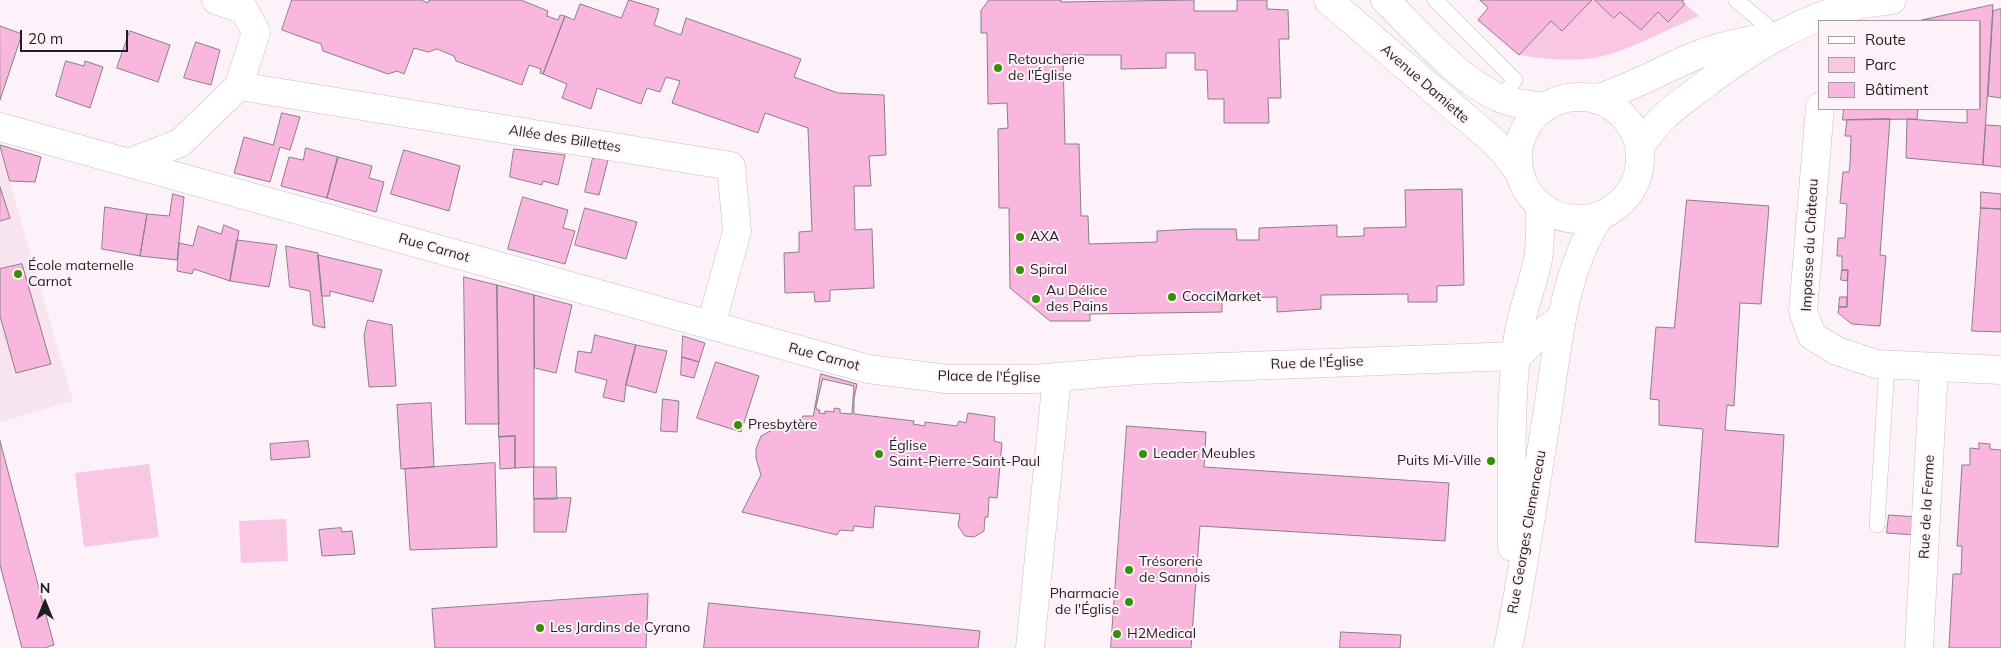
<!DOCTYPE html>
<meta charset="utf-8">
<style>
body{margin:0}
#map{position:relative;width:2001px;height:648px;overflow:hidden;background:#fdf2f9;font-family:Mulish,sans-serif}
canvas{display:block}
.legend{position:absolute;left:1818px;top:20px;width:162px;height:90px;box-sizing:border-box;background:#fdf2f9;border:1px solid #a59da2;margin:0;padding:6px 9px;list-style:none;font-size:15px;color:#221e20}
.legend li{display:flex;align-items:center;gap:10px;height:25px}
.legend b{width:25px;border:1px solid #a59da2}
.north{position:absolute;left:20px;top:578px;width:50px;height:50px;-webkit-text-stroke:4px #fdf2f9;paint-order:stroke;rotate:0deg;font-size:14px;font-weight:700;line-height:20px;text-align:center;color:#221e20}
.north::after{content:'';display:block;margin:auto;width:18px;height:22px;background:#221e20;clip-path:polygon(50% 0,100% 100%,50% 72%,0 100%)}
.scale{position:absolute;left:20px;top:30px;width:108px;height:22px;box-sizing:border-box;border:2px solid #221e20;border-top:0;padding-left:6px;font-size:15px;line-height:18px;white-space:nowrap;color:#221e20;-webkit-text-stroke:4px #fdf2f9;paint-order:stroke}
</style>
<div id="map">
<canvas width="2001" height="648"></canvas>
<ul class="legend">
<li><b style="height:6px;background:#fff"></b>Route</li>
<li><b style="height:14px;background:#f7c7e4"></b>Parc</li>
<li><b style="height:14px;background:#f9b7df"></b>Bâtiment</li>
</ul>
<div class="north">N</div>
<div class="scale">20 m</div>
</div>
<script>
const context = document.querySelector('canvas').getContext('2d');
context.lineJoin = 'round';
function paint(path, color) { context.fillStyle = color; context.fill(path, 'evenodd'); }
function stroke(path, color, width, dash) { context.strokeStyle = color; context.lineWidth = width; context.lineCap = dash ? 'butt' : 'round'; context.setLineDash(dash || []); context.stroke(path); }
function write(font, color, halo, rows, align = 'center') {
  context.font = font + ' Mulish,sans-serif'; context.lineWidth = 4; context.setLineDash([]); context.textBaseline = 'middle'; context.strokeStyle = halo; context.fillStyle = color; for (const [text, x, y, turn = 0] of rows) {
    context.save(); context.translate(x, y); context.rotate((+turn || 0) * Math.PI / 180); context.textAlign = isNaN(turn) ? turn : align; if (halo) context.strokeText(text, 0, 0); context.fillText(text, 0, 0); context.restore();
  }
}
paint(new Path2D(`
 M0,148L73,401L0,422Z`), '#f7e4ef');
paint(new Path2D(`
 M1592,0H1595L1614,18L1620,12L1641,30L1658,12L1668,22L1685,4L1699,16C1671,28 1643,43 1614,53C1585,63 1549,60 1519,55L1551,21L1562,31Z
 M149,464L159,537L84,547L75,473Z
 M286,519L288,561L241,563L239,521Z`), '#f7c7e4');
const building = new Path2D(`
 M292,0H421L428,3L429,0H521L548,11L547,16L558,20L560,15L565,16L543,74L540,73L541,69L529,65L522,85L456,61L454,56L437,49L428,52L414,48L404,74L397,71L388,74L323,51L321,44L282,30Z
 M629,0L659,9L654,25L681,35L686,18L801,59L794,77L838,93L884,95L886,155L869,156L871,186H854L855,230L872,229L874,288L830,290V301L815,302L814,292L785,293L784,253L799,252V232L812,231L808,128L765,113L758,133L672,103L680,81L666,77L660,92L647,88L641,104L597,88L591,109L562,98L567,84L543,74L565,16L574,20L580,4L621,18Z
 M989,0H1061V2L1194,0V11H1237V0H1267V9L1288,10L1289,39H1279L1281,98H1268L1269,123H1224V99H1208L1207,70H1195V53H1166V68L1121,69V55H1063L1065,144H1079L1081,216H1088L1089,244L1157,242V231L1194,229H1236L1237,240H1259V228L1337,225V237L1364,236V228L1406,227L1405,190L1462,189L1464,285L1437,286V302H1408V294L1321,295V309L1277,312V297L1222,298V312L1090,314V321H1050L1010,288L1009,208H999L998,129L1008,128L1007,103L988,104L987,33H981V11Z
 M1480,0H1592L1562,31L1551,21L1519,55L1478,20L1488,8Z
 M1595,0H1684L1682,2L1685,4L1668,22L1658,12L1641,30L1620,12L1614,18Z
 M1993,5L1983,165L1906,158L1907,119L1967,123V109H1980V21L1922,20Z
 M2001,9V98L1988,96L1993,11Z
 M0,26L22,34L0,100Z
 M130,31L170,45L158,82L117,68Z
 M196,42L220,50L211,85L184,78Z
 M66,61L84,66L85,61L103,67L90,108L56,96Z
 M1844,109H1918L1917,119L1843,120Z
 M282,113L300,117L290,150L280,147L270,182L234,173L244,137L273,145Z
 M1890,119L1880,255L1886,256L1880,326L1852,324L1838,313L1839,307H1847L1848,270H1842V256H1837L1838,238H1845L1847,204L1840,203L1843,172H1849L1850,164L1851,136H1845L1847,120Z
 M1986,125L2001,126V167L1983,165Z
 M0,145L41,157L35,182L10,181Z
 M306,148L338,157L327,198L281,186L289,157L303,160Z
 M514,149L565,155L558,185L543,181L542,185L510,177Z
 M404,150L460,166L449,211L391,194Z
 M338,157L372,166L369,178L384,182L376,212L327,198Z
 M593,158L608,160L599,195L585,192Z
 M0,187L10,218L0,221Z
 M1981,192L2001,194V209L1981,208Z
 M173,194L184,197L177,260L140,256L147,214L169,216Z
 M523,197L568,210L563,228L575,231L565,264L508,249Z
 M1687,200L1769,206L1761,304L1740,303L1734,406L1727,405L1725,430L1784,435L1778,547L1695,542L1703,429L1659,425V400L1650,399L1656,327L1674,328Z
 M105,207L147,214L140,256L102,249Z
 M585,208L637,222L626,259L575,245Z
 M1981,208L2001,209V332L1972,331Z
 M224,225L239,231L230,281L194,269L192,274L177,271L179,243L193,246L198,226L221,234Z
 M237,240L277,245L269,287L230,281Z
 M286,246L318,253L325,328L313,325L310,291L290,287Z
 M318,255L382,270L373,302L330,291V296H322Z
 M22,264L51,364L16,373L0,316V269Z
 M1842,270H1848L1847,281L1841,280Z
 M464,277L497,285L499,424H466Z
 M497,285L534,295V467L515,468V436L499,437Z
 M534,295L572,305L556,373L535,368Z
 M1840,297H1847V307H1839Z
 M368,320L392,325L396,386L369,387L364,336Z
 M595,335L636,345L626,385L624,402L603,397L607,380L575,372L578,351L591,353Z
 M683,336L705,343L699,362L682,357Z
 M636,345L667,351L656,393L626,385Z
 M682,357L699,362L694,378L681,375Z
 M716,362L759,376L741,432L697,418Z
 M821,374L857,384L854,399V414L914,421L913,424L925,426V422L957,426L959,421L966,423L968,413L995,417L994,441L1002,443L997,498L989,497L988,517H985L984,531L974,537L965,536L958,526L960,514L875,506L873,528L854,526L853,531L840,530L837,535L742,512L761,475L756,458V449L761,436L778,427L798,429V423L803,416H813Z
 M823,379L854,386L852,414L840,413V409L834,408V412L825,411V414L819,413L820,410H817V408H816Z
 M663,399L679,401L677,432L661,431Z
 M431,403L434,467L401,469L397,405Z
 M1127,426L1206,432L1204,467L1449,483L1445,541L1200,526L1191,648H1111Z
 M515,436V468L500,469L499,437Z
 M0,441L54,645L44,648H22L0,565Z
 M308,441L310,457L271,460L270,444Z
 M1979,443L1990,444V449L2001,450V648H1949L1953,574H1961L1962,546H1957L1962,465H1970V448L1979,449Z
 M495,463L497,547L410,550L405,469Z
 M534,467H556L557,499H534Z
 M571,498L566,532H534V499Z
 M1889,515L1917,517L1915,535L1887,533Z
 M341,528L342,532L352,531L355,554L322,556L319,530Z
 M648,594L646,648H435L432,609Z
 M709,603L980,631L978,648H704Z
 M1341,632L1401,635L1400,648H1340Z`);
paint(building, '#f9b7df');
stroke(building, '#897f85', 1);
const service = new Path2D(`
 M1435,0L1515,80L1501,98
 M1736,0L1779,36
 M1877,525L1887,364`);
const minor = new Path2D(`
 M239,86L731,166L737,231L711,325
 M1595,99C1630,89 1661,70 1695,56C1716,47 1740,42 1762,38
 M1820,107L1803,311L1812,336L1837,351L1876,364L2001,370
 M0,127L868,369L946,379H1034L1140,370L1516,356L1520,354L1538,336L1562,317
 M1640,147C1659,117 1675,107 1703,86C1748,52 1798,19 1854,6C1867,3 1880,2 1892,0
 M130,162L180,143L239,86L256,32L244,10L216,0
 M1030,648L1057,377
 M1919,648L1934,367`);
const secondary = new Path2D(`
 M1328,0L1491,139L1504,152L1519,172
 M1385,0C1417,31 1459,81 1500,98C1514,104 1530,105 1546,107
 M1518 158a61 61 0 1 1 122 0a61 61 0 1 1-122 0Z
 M1512,547C1512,477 1509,406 1518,337C1522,310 1533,285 1538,259C1541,241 1540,223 1540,206
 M1508,648C1524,569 1535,488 1548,409C1558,344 1563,272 1600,216`);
stroke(service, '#c8bdc3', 16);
stroke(minor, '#c8bdc3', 29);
stroke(secondary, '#c8bdc3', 29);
stroke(service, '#fff', 15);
stroke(minor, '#fff', 28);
stroke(secondary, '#fff', 28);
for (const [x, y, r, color] of [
 [998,68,5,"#349004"],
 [1020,237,5,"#349004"],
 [1020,270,5,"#349004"],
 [18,274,5,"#349004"],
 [1172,297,5,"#349004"],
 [1036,299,5,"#349004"],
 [738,425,5,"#349004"],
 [879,454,5,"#349004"],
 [1143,454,5,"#349004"],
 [1491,461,5,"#349004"],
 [1129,570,5,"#349004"],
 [1129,602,5,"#349004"],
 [540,628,5,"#349004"],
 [1117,634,5,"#349004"]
]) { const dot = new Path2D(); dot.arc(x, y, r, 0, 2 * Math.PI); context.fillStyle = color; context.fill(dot); stroke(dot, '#fdf2f9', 2); }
write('14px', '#221e20', '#fdf2f9', [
 ["Retoucherie",1008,60],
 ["de l'Église",1008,76],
 ["AXA",1030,237],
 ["École maternelle",28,266],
 ["Carnot",28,282],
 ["Spiral",1030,270],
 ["Au Délice",1046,291],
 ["des Pains",1046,307],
 ["CocciMarket",1182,297],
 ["Presbytère",748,425],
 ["Église",889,446],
 ["Saint-Pierre-Saint-Paul",889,462],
 ["Leader Meubles",1153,454],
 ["Puits Mi-Ville",1481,461,"right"],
 ["Trésorerie",1139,562],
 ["de Sannois",1139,578],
 ["Pharmacie",1119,594,"right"],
 ["de l'Église",1119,610,"right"],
 ["Les Jardins de Cyrano",550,628],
 ["H2Medical",1127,634]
], 'left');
write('14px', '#221e20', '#fdf2f9', [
 ["Avenue Damiette",1425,84,41],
 ["Allée des Billettes",565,139,9],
 ["Impasse du Château",1810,245,-87],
 ["Rue Carnot",434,248,16],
 ["Rue Carnot",824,357,15],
 ["Rue de l'Église",1317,363,-2],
 ["Place de l'Église",989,377,1],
 ["Rue de la Ferme",1927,507,-87],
 ["Rue Georges Clemenceau",1527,532,-80]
]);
</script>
